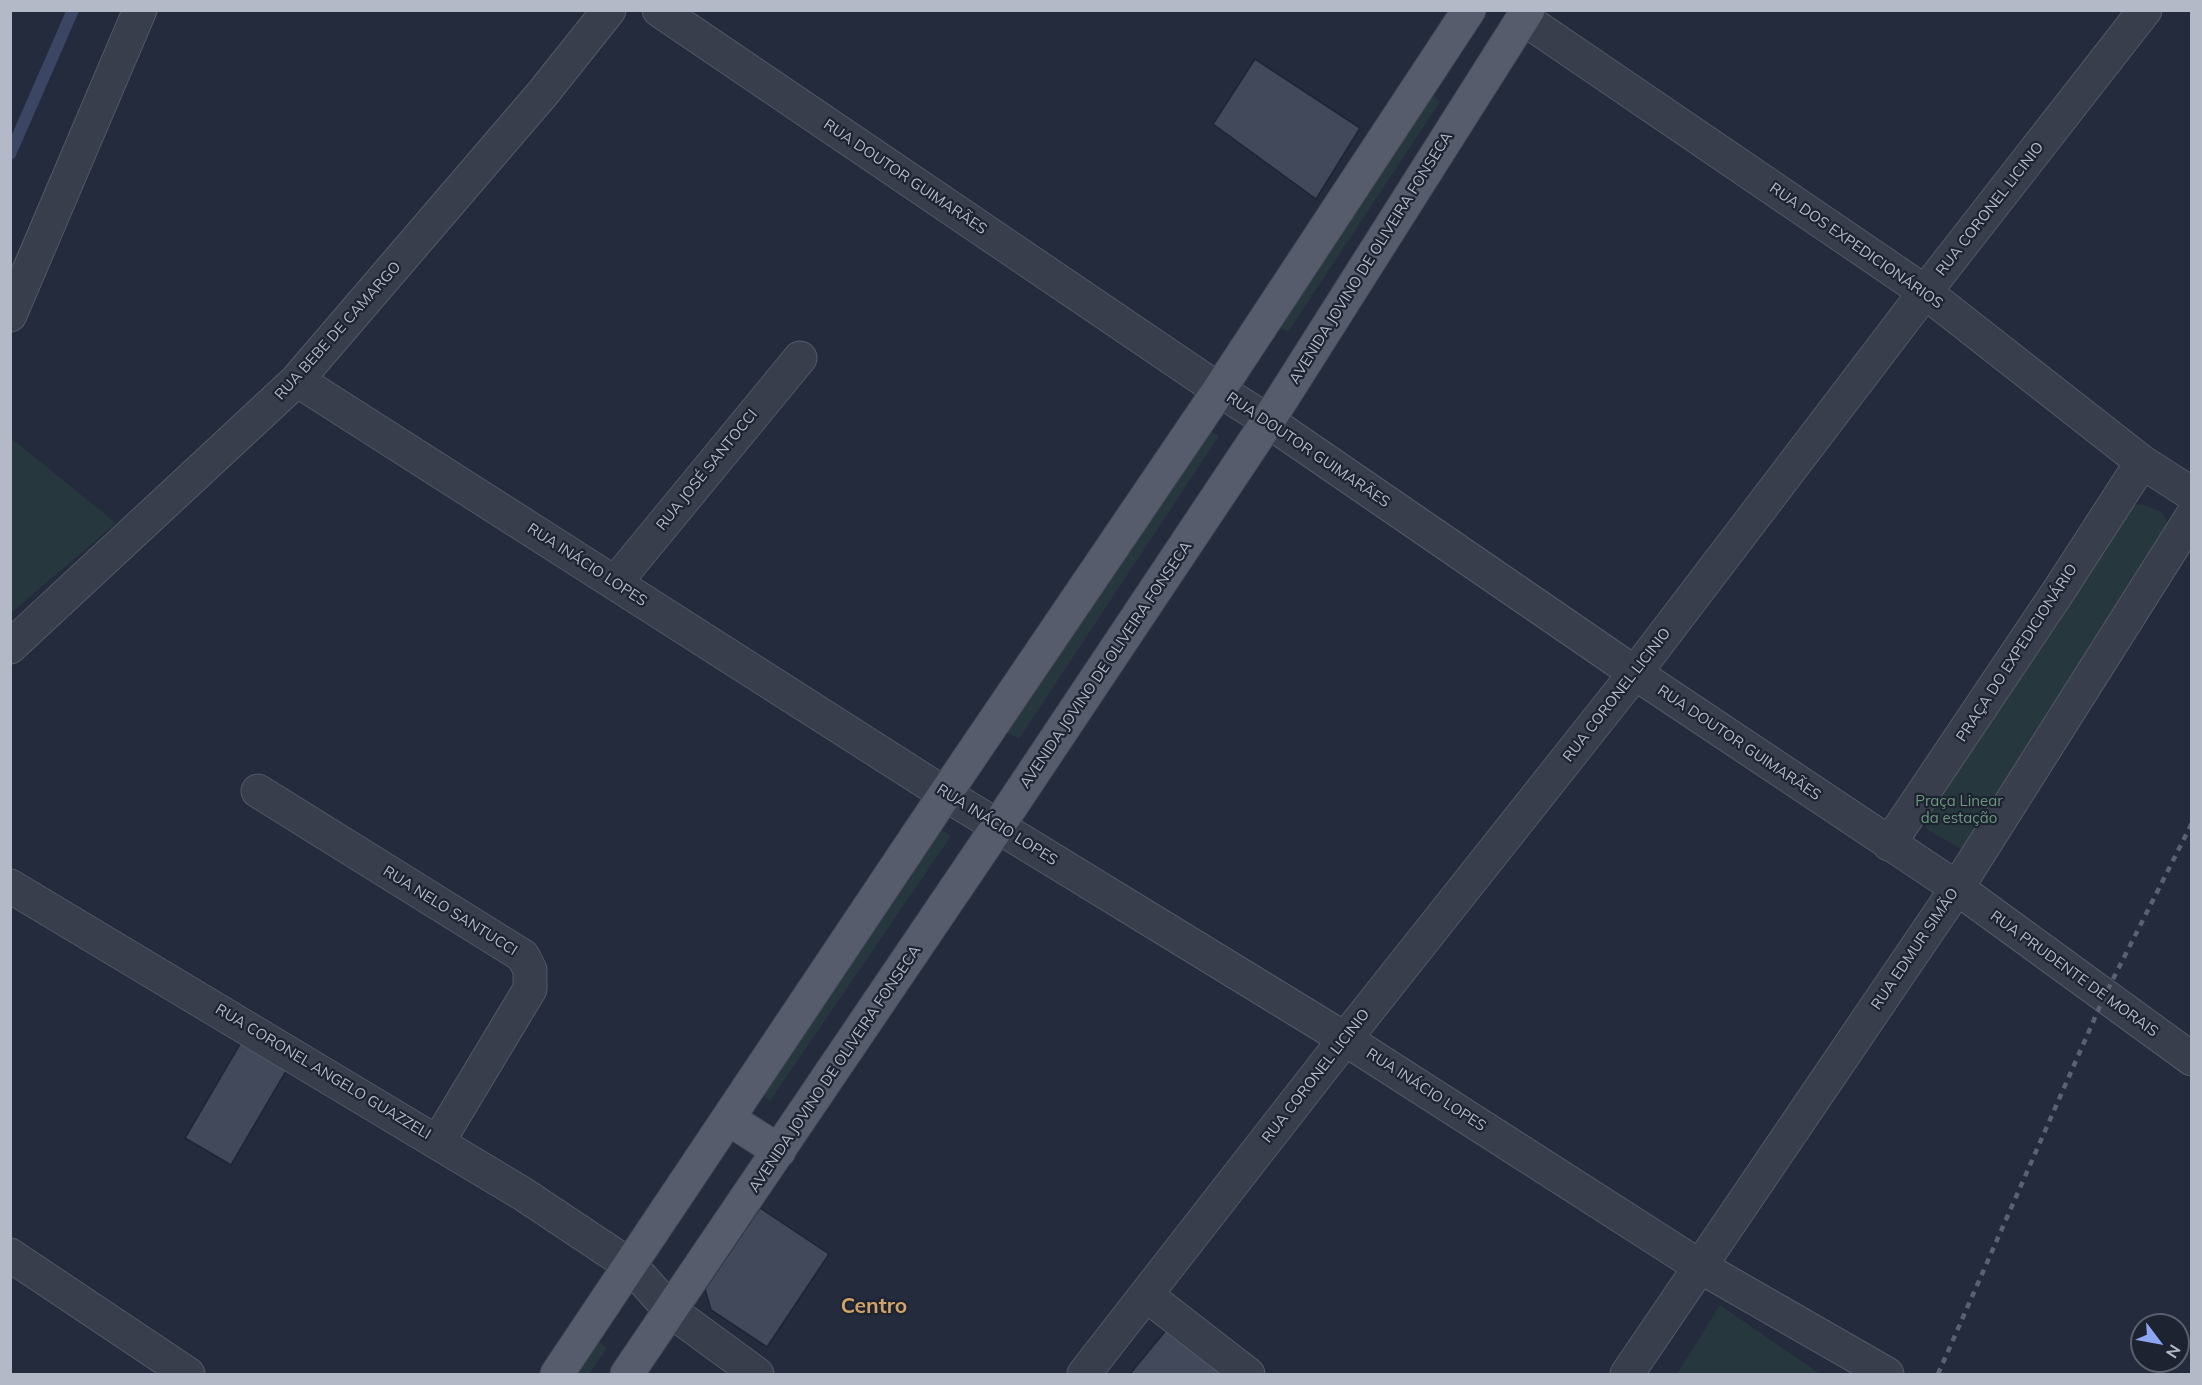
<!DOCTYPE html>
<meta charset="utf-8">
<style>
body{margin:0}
#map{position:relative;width:2202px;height:1385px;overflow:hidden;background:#242b3c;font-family:Mulish,sans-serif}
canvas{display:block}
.frame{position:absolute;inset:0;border:12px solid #b4b9c7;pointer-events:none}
.north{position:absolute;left:2130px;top:1313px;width:60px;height:60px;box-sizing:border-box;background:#1d2331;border:2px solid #595f6d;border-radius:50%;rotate:122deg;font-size:16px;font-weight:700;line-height:24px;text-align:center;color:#b4b9c7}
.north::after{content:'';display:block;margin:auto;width:21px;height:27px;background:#8da6f3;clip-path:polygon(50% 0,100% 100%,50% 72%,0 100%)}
</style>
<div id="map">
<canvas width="2202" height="1385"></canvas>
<div class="frame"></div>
<div class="north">N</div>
</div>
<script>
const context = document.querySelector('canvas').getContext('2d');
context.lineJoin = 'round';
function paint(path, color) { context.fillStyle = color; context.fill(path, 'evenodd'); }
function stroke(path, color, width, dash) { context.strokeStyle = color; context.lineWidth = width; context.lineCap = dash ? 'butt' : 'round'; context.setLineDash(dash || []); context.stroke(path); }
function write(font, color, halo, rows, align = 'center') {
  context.font = font + ' Mulish,sans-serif'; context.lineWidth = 4.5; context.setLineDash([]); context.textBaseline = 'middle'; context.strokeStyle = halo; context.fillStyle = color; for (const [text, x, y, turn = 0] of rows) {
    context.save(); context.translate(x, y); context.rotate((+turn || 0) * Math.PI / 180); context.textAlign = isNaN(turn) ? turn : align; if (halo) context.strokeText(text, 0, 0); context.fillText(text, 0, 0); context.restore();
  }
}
paint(new Path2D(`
 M1430,92L1440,102L1288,332L1276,325Z
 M1206,428L1219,436L1019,739L1006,732Z
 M11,438L116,523L11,613H10Z
 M2142,504L2161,512L2170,525L1977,829L1961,849L1928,830L1923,821L2126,507Z
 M939,828L951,836L770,1101L758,1092Z
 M1720,1305L1820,1374H1677Z
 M595,1339L607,1348L589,1374H571Z`), '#26373d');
stroke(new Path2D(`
 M10,154L73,10`), '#3a4664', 12);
const building = new Path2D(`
 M1255,59L1360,128L1316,199L1213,124Z
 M243,1039L289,1066L231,1165L185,1138Z
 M760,1208L829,1254L767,1347L711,1310L705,1289Z
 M1167,1329L1225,1374H1130Z`);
paint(building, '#41495b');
stroke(building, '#1f2533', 1.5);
const minor = new Path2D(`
 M659,10L1219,390L1268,421L1635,673L1957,888L2192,1059
 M1523,18L1925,292L2142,462L2192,494
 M10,315L140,10
 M297,380L945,794L1345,1039L1699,1266L1887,1374
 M615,583L800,358
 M10,647L297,380L543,93L609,10
 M258,791L523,956L530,970V989L438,1142
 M1889,844L2058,592L2142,462
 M10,886L523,1194L631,1266L671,1311L757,1374
 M10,1255L188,1374
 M1146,1295L1248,1374
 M1084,1374L1345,1039L1635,673L1925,292L2145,10
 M1627,1374L1957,888L2192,516`);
const major = new Path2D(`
 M729,1119L779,1151
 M557,1374L945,794L1219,390L1469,10
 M627,1374L998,826L1268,421L1528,10`);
stroke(minor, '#535967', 35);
stroke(major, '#414755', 35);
stroke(minor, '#383e4c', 33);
stroke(major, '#565c6c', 33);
stroke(new Path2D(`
 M1938,1374L2104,997L2192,823`), '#5a6173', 4.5, [6, 6]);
write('15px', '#b4b9c7', '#1d2331', [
 ["RUA DOUTOR GUIMARÃES",905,177,34],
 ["RUA CORONEL LICINIO",1990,209,-52],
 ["RUA DOS EXPEDICIONÁRIOS",1856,246,35],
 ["AVENIDA JOVINO DE OLIVEIRA FONSECA",1371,258,-58],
 ["RUA BEBE DE CAMARGO",338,331,-48],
 ["RUA DOUTOR GUIMARÃES",1308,450,34],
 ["RUA JOSÉ SANTOCCI",707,470,-51],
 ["RUA INÁCIO LOPES",587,565,33],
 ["PRAÇA DO EXPEDICIONÁRIO",2017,653,-57],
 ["AVENIDA JOVINO DE OLIVEIRA FONSECA",1106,665,-56],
 ["RUA CORONEL LICINIO",1617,695,-52],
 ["RUA DOUTOR GUIMARÃES",1739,743,34],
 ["RUA INÁCIO LOPES",997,825,32],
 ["RUA NELO SANTUCCI",450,911,32],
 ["RUA EDMUR SIMÃO",1915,949,-56],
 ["RUA PRUDENTE DE MORAIS",2074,974,36],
 ["AVENIDA JOVINO DE OLIVEIRA FONSECA",835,1069,-56],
 ["RUA CORONEL ANGELO GUAZZELI",323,1072,31],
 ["RUA CORONEL LICINIO",1316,1076,-52],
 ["RUA INÁCIO LOPES",1426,1090,33]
]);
write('15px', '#6c977c', '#1d2331', [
 ["Praça Linear",1959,801],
 ["da estação",1959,818]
]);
write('bold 21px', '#d0a366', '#1d2331', [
 ["Centro",874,1307]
]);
</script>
